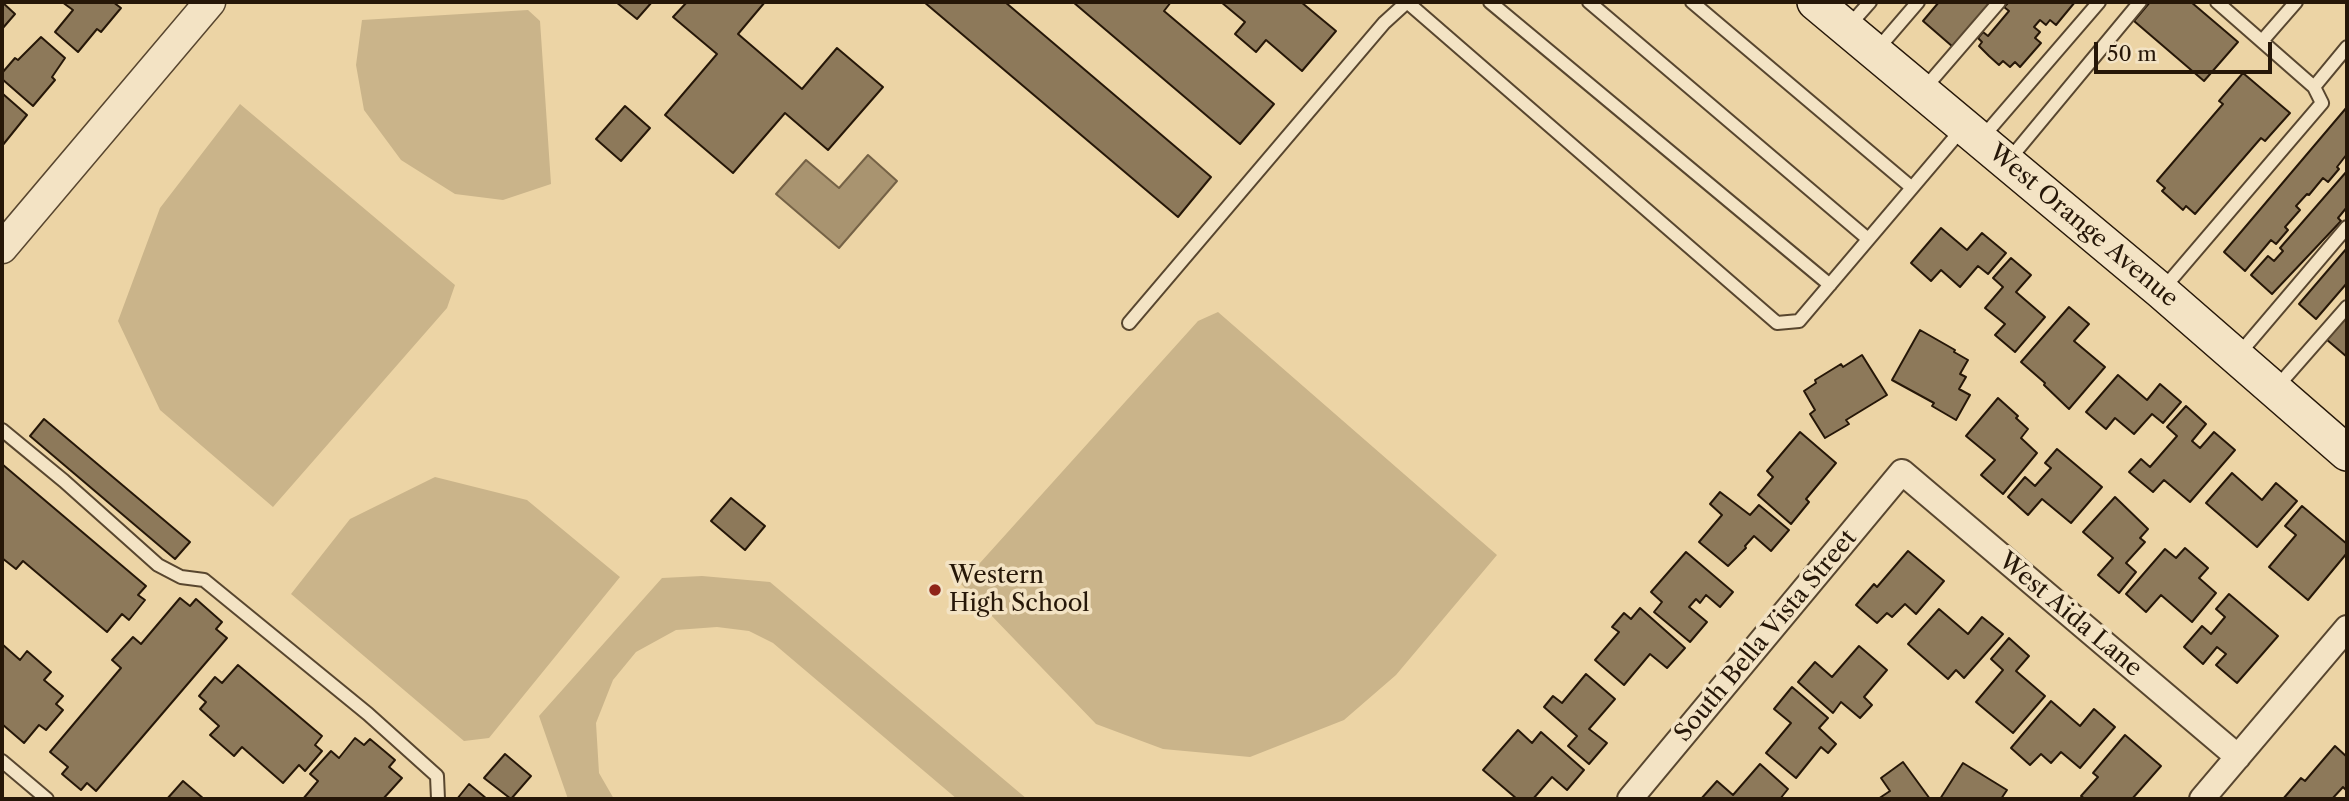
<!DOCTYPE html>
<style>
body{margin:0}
#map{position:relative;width:2349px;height:801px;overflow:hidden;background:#ecd4a5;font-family:"Libre Caslon Text",serif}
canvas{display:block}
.frame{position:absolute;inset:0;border:4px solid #261708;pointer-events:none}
.scale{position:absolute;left:2094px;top:42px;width:178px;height:32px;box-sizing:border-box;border:4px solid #261708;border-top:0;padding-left:9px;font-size:21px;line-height:24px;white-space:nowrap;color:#261708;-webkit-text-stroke:5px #f3e3c4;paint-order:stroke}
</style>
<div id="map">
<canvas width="2349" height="801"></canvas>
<div class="frame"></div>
<div class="scale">50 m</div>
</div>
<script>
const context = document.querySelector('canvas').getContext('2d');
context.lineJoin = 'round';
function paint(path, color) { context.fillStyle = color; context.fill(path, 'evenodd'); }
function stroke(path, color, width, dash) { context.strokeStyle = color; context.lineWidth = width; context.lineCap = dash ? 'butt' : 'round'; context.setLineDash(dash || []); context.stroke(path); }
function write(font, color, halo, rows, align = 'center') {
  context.font = font + ' "Libre Caslon Text",serif'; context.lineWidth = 7; context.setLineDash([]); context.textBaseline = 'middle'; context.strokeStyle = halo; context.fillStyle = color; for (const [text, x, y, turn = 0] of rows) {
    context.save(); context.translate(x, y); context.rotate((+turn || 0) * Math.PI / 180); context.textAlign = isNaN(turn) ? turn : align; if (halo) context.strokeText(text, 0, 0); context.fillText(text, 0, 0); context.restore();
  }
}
paint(new Path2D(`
 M528,10L540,21L551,184L503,200L455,194L401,160L364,110L356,65L362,20Z
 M240,104L455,285L447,308L273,507L160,410L118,321L160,208Z
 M1218,312L1497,555L1396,675L1344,720L1250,757L1163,749L1096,724L961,584L1198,321Z
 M435,477L527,500L620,577L489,738L464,741L291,594L350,519Z
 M702,576L770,582L1027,799H957L773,643L749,631L717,627L676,630L636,652L613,680L596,723L599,773L614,799H568L539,716L662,578Z`), '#cab48a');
const water = new Path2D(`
 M868,155L897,181L839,248L776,194L806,160L839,188Z`);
paint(water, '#a99470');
stroke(water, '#756246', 2);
const building = new Path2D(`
 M2,2L15,14L2,29Z
 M62,2H113L121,8L101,32L97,29L78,52L55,32L73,10Z
 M616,2H652L637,19Z
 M687,2H765L738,34L802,89L837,48L883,87L828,150L785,113L733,173L665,115L717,54L673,17Z
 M924,2H1005L1211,177L1178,217Z
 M1073,2H1171L1164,11L1274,104L1240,144Z
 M1221,2H1301L1336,31L1302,71L1266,40L1256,52L1235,34L1245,22Z
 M1939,2H1991L1953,47L1923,21Z
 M2009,2H2075L2056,25L2050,20L2046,25L2040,20L2034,27L2040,32L2035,38L2041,43L2020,67L2015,62L2010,67L2003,61L1999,65L1989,56L1979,46L1982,42L1978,38L1983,32L1988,36L2009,11L2004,7Z
 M2150,2H2191L2238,42L2204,81L2134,21Z
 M41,37L65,58L52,77L55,80L33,106L2,79V73L15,58L18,60Z
 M2243,73L2290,113L2265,141L2261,138L2195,214L2186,206L2183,210L2162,191L2165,188L2157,181L2223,104L2219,101Z
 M3,94L27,115L2,146V96Z
 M625,106L650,128L621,161L596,139Z
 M2347,107V154L2337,167L2339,169L2328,182L2323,178L2309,195L2307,194L2296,206L2300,210L2285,227L2288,230L2276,244L2271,240L2245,271L2224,252Z
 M2347,171V207L2338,218L2341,221L2272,294L2251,275L2268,256L2274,261L2283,251L2280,248Z
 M1941,228L1967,250L1982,233L2006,253L1988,274L1978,266L1960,287L1941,270L1931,281L1911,263Z
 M2347,248V283L2316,319L2299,304Z
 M2011,258L2031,275L2016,292L2045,317L2015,352L1995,335L2005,324L1985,308L2003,287L1993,278Z
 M2069,307L2089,324L2074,341L2105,367L2069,409L2044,385L2045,383L2021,362Z
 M2347,314V357L2326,339Z
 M1920,330L1955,350L1954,352L1968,360L1960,374L1966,377L1959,389L1970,395L1956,420L1932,406L1934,403L1892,380Z
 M1862,355L1887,395L1846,420L1849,424L1825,438L1810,414L1815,410L1804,391L1816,383L1815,380L1841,364L1843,367Z
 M2118,375L2147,400L2160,384L2181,402L2163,423L2152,414L2134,434L2115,418L2106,429L2086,412Z
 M1998,398L2018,416L2016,418L2028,429L2021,438L2037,453L2003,494L1981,475L1995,460L1966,436Z
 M2186,406L2206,424L2192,441L2200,448L2214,432L2235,450L2190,502L2164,480L2153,492L2129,472L2141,459L2150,467L2177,436L2167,427Z
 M44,419L190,542L175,559L30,436Z
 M1800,432L1836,463L1806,499L1809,502L1791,524L1758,495L1773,477L1767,471Z
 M2057,449L2102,487L2071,523L2042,499L2028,515L2008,497L2025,477L2035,486L2051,468L2045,463Z
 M2,464L146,586L138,595L145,600L129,620L122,614L107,632L23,561L16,569L2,558Z
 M2232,473L2262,500L2276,483L2297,501L2257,547L2206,503Z
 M1720,492L1750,515L1759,505L1789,530L1771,551L1754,536L1745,546L1746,548L1728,566L1699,542L1722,515L1710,504Z
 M2115,497L2148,529L2140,538L2145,542L2126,563L2136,572L2119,593L2098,575L2113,558L2083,532Z
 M731,498L765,526L745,550L711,521Z
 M2302,506L2347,544V553L2308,600L2269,567L2296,535L2285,526Z
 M2185,548L2208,568L2199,578L2216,593L2192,622L2161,595L2146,612L2126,594L2165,549L2176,558Z
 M1908,551L1944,581L1916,614L1905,604L1892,617L1887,613L1877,623L1856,605L1874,584L1877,587Z
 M1686,552L1733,592L1720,607L1706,595L1700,603L1696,599L1689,607L1707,622L1690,642L1654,612L1662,602L1651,592Z
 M2229,594L2278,636L2237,683L2216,665L2226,654L2217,647L2203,664L2184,647L2202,626L2211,634L2225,617L2216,609Z
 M180,598L190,606L196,599L222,622L216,629L227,638L96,791L87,783L81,790L62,774L68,767L50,752L121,668L112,660L133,637L141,644Z
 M1640,608L1685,648L1667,668L1650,654L1624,685L1595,660L1619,632L1612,627L1624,613L1631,619Z
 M1939,609L1968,634L1982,617L2003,634L1964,678L1956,670L1948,679L1908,644Z
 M2009,638L2029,656L2016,671L2045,696L2013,733L1976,702L2003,670L1991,659Z
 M2,644L20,660L27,651L51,672L44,680L63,696L56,704L63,710L46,730L39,725L24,743L2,724Z
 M1859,646L1887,670L1864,697L1872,705L1860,718L1841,702L1833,713L1798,682L1815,662L1832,677Z
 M238,665L322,736L315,745L322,751L305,771L299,765L283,783L242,747L234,756L210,735L219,726L200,709L206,702L199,696L215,677L222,683Z
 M1586,674L1615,699L1589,729L1607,743L1589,764L1568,746L1577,736L1544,707L1553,696L1562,703Z
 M1792,687L1828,718L1819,728L1836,744L1828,753L1821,747L1796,778L1766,753L1791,723L1774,709Z
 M2051,701L2080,726L2094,709L2115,727L2080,768L2061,752L2051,763L2041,754L2030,765L2011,748Z
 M1518,730L1532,743L1541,732L1584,770L1567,790L1552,777L1533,799H1517L1483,770Z
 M2125,735L2161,766L2132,799H2085L2081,796L2098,777L2093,773Z
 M355,738L364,745L370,739L395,760L389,767L402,778L383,799H303L318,781L310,774L331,751L339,758Z
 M2335,746L2347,757V791L2343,787L2332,799H2283L2301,778L2305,781Z
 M505,754L531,776L511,799L484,778Z
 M1903,762L1930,799H1878L1890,791L1881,778Z
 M1963,763L2007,790L2001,799H1940Z
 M1760,764L1788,789L1780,799H1701L1717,781L1733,795Z
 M183,781L204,799H167Z
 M469,784L487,799H457Z`);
paint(building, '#8d795a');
stroke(building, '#261708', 2);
const service = new Path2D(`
 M1407,2L1777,323L1799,321L1962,129
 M1490,2L1830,285
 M1589,2L1868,239
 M1692,2L1911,187
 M2217,2L2314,87
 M1847,28L1870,2
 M2262,41L2296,2
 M1875,52L1918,2
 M1924,89L1999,2
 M1981,139L2099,2
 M2008,161L2140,2
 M2163,289L2322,103L2314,87L2347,47
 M1129,323L1384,23L1407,2
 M2239,354L2347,227
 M2276,388L2347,307
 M2,430L64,481L158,565L181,577L204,580L368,714L437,776L438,799
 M2,761L47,799`);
const minor = new Path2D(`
 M1630,799L1902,472L2238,757
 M2202,799L2347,628`);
const tertiary = new Path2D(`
 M2,248L210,2`);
const secondary = new Path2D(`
 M1815,2L2161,291L2347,453`);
stroke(service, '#58462f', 16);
stroke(minor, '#58462f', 28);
stroke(tertiary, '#58462f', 33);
stroke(secondary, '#261708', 38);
stroke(service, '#f3e3c4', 12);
stroke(minor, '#f3e3c4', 24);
stroke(tertiary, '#f3e3c4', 30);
stroke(secondary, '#f3e3c4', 35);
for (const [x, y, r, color] of [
 [935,590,7,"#8f2418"]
]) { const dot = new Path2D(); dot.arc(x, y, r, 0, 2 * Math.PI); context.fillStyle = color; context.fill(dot); stroke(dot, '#f3e3c4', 2.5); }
write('24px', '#261708', '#f3e3c4', [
 ["West Orange Avenue",2083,226,40],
 ["West Aida Lane",2070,615,40],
 ["South Bella Vista Street",1766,636,-50]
]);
write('24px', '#261708', '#f3e3c4', [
 ["Western",949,576],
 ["High School",949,604]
], 'left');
</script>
